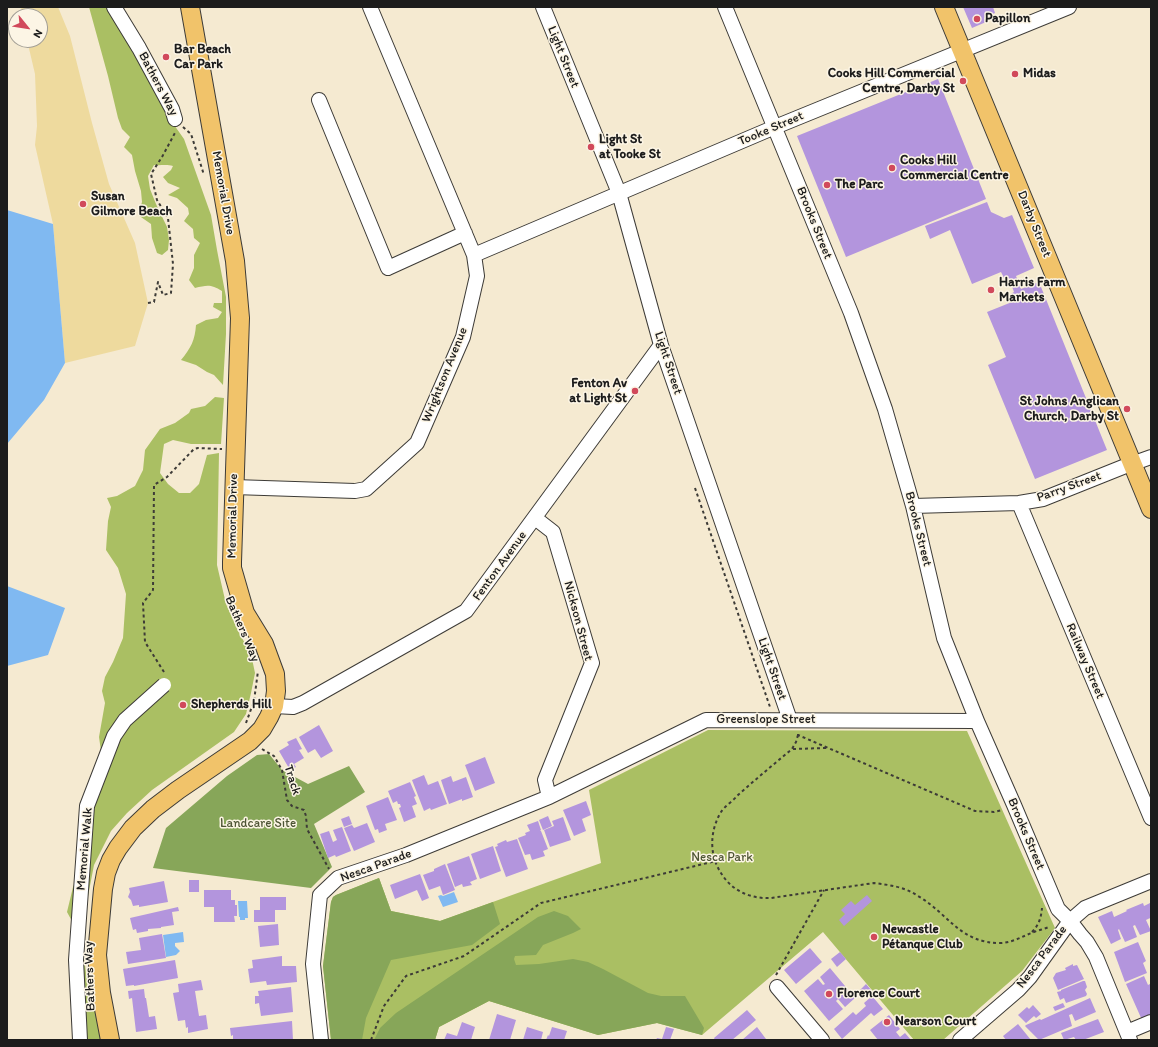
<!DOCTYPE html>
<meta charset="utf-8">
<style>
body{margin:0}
#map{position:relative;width:1158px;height:1047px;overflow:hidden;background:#f5ead1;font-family:Itim,sans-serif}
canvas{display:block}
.frame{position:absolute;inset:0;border:8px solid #1c1c1c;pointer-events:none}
.north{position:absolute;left:8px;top:8px;width:40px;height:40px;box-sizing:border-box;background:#fcf5e5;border:1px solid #a29e95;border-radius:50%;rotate:120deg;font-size:11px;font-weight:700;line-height:16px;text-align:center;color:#1c1c1c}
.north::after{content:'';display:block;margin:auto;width:14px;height:18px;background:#d1495b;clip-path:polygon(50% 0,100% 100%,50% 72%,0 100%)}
</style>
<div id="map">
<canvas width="1158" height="1047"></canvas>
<div class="frame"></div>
<div class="north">N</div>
</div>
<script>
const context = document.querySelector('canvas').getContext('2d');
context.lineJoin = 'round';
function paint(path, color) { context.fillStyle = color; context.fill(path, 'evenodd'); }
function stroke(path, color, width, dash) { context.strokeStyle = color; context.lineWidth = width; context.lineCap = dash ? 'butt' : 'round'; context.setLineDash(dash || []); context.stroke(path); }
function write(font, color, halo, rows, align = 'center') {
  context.font = font + ' Itim,sans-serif'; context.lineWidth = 3; context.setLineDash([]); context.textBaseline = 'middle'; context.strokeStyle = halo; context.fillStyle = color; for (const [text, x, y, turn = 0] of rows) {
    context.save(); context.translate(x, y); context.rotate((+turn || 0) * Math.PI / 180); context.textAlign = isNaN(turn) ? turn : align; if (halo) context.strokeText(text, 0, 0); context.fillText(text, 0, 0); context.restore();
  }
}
paint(new Path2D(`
 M89,7H109L172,122L184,139L206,201L211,215L217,250L226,297V334L223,385L214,375L207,372L196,365L181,360C191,348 195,340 196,325L206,320L218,318L222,312L213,307L214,303H222V291C211,284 207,285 195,288L189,280L194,268V255L200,243L194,238L193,229L184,221L189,214L188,208L177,198L168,195L180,188L168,183L163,177L171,170L173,166C166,164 160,166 154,165L148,176L150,189L156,204L167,227L169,240L168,250L162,255L157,253L152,238L151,224L138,215L142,202L141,191L135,171L132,155L124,147L130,137L122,129L118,118L108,76Z
 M215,397L224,398L221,444H191L173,440L164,444L160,473L168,484L179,493H190L199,484L207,455L219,453L217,565L226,604L238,631L251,654L255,673L251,693L246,714L234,732L152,790L127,813L111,831L94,865L88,896L83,950L90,1003L95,1005L101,1040H73V923L67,912L73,887L88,854L101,751L99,737L105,703L102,691L105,677L113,662L123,638L126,594L118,568L106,550L108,521L111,507L107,498L117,496L135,486L143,470L145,450L160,429L175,423L189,413L191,409L205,406Z
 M708,730L967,731L1055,928L1022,971L943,1040H914L823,932L702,1035L657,1023L598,1035L489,1001L439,1027L435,1040H331L323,966L331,902L333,897L336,895L379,878L391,911L440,921L601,863L589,790Z`), '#aabf63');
paint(new Path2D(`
 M269,754L282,770L308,784L349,766L365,792L314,824L332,867L311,888L153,868L166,828L227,776L257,755Z
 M379,878L391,911L440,921L493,902L500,924L472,945L391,960L366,1018L362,1040H331L323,966L331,902L333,897L336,895Z
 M554,911L568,916L581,929L573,933L543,945L536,955L515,956L514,959L516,965L539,964L573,959L588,962L603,969L648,993L661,996H685L704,1028L702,1035L657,1023L598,1035L489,1001L439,1027L435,1040H374L380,1028L396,1013L538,917Z`), '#87a659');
paint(new Path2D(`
 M21,7H58L70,36L92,123L109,184L135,243L148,303L135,346L65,363L53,224L35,145L37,126L35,74L27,40H40V16H22Z`), '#eeda9e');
paint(new Path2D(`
 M7,210L53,224L65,363L44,400L7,444Z
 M7,586L65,608L48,655L7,666Z
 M454,892L458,902L443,907L438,896L441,895L443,896Z
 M238,901H247L248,918H245V920H240V917H239Z
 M183,932L184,942L175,943V946L180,951L176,955L166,957L163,935Z`), '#80b9f1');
paint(new Path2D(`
 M963,7H993L995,13L984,18L986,22L972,28Z
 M938,79L986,199L846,257L797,136Z
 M987,202L991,212L1004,218L1012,215L1034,268L1016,276L1021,289L1039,282L1107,450L1035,479L988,365L1006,357L987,312L1012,302L1009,295L1014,292L1009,278L1005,280L1001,272L972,284L950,230L930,239L925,226Z
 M319,725L333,751L321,758L315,749L308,753L299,737Z
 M296,738L302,749L299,750L304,758L294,764L296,767L290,770L279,751L289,745L287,742Z
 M485,757L495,783L475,791L465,765Z
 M424,775L428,785L438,781L447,804L431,810L430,808L424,811L412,780Z
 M451,776L453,782L466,777L473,797L462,801V799L449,804L441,780Z
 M410,782L416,796L414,797L417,804L412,806L416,817L404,822L399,808L401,807L400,804H398L397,801L393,803L388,791Z
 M388,797L397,820L385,824L387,830L379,833L378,829L375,830L366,806Z
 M586,801L591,815L582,819L586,831L574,836L563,810Z
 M349,816L352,824L344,827L341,819Z
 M548,816L552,826L543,830L539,820Z
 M563,817L571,840L550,847L544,830L554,826L552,821Z
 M538,821L541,830L540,831H541L548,849L543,851L545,856L532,860L530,854L525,855L518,838L526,835L525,833L530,831L527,825Z
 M367,823L375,842L354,851L344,828L352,825L354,828Z
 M342,827L351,851L336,857L335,855L328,858L320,834L329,831L333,842L337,840L333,830Z
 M517,839L528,869L506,877L495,847L498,846L497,844L506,840L507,842Z
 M493,846L501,871L480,879L471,854Z
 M469,856L477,879L470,882L472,885L463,887L462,884L455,887L447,864Z
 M445,864L455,890L443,895L440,886L429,890L423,875L434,871V869Z
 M420,874L429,898L422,901L417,890L395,899L390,885Z
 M189,880H199V892H189Z
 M164,881L168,902L139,907V905L133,906L131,900L128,897L130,892L129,888Z
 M204,890H231V900H235V905H237V916H234L235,922H214V907H204Z
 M867,895L872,901L844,926L839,920L845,914L841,910L851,901L855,905Z
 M260,897H286V910H275V922H254V910H260Z
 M1143,903L1144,906L1150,903L1151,905V920L1145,908L1150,918L1146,920L1151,931L1140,935L1135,925L1133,926L1137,937L1125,942L1119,929L1118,930L1121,939L1111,944L1098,917L1112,911L1114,917L1127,911L1126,910Z
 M178,907L179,911L172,912L174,925L161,927V928L148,929V931L137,933L136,929L133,930L130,918Z
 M278,924L279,945L260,947L258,926Z
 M162,934L166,958L128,964L126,952L141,950L139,938Z
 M1138,942L1146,961L1143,963L1147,973L1125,982L1114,952Z
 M810,948L822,962L796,984L784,970Z
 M840,952L846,959L837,967L831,959Z
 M282,956V966H296L297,982L267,985L266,981L250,983L248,969L253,968L252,960Z
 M175,960L178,978L134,986V985L126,986L123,969Z
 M1073,964V966L1077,965L1084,979L1058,990L1053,978L1056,973L1066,970L1065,968Z
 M830,968L855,998L845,1007L838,999L836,1001L843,1009L829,1021L804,991L818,979L823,985L825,984L820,977Z
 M1144,976L1148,985L1150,984L1151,986V1016L1142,1020L1126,984Z
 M201,980L203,990L195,991L199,1016L206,1015L208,1029L188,1033V1027L186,1028L185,1020L178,1021L173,993L179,992L178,984Z
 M1083,981H1085L1087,987L1085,990L1087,994L1086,996L1066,1003L1064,998L1060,1000L1057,992L1061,991V990Z
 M866,984L872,991L865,997L860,990Z
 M291,987L293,1012L261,1016L259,1003L255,1004V996H259L258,991Z
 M144,989L145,998H146L149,1017L155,1016L157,1029L136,1032L132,998L129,999L128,991Z
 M872,996L883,1009L874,1016L871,1013L842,1039L834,1029L853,1012L856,1015L866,1006L864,1003Z
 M1090,998L1096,1012L1075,1021L1072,1014L1069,1015L1072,1026L1039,1040L1025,1026L1026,1025L1040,1019L1041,1020Z
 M1063,1003L1065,1007L1055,1011L1053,1007Z
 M1033,1005L1041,1014L1036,1018L1034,1016L1026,1023L1018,1015L1027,1007L1029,1009Z
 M747,1010L756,1020L732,1040H715L714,1038Z
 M497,1014L516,1020L510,1040H489Z
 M889,1015L900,1029L896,1032L900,1037L905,1033L911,1040H878L870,1030Z
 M1098,1019L1104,1032L1083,1040H1076L1074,1037L1064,1040L1061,1033Z
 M292,1021L293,1040H233V1035L231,1036L230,1028Z
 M462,1022L475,1027L471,1040H444L447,1033L457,1036Z
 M1018,1024L1031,1040H1006L1003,1036Z
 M527,1027L543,1032L541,1040H523Z
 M552,1027L567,1031L564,1040H546L548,1035L549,1036Z
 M666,1027L674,1029L670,1040H656L657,1038L662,1039Z
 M757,1027L766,1039L764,1040H742Z`), '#b395dd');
const minor = new Path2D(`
 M114,7L139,48L172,109L175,119
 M543,7L619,193L661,345L790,720
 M725,7L851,313L885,409L913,506L944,638L977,721L1014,805L1058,909L1070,921L1080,934L1087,942L1096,957L1130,1040
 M319,100L388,268L465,233
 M474,255L775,127L1069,7
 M234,487L355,491L366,489L417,443L463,337L477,276L474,255L370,7
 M1019,503L1151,818
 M913,506L1019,503L1043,499L1123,467L1151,457
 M535,518L553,532L592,663L545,780L549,797
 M274,706L293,707L303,703L466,611L661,345
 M777,987L822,1040
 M1127,1032L1151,1022
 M321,1040L313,964L320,895L338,878L406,855L549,797L706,720L977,721
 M960,1040L1018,990L1030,977L1070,921L1085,908L1151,881`);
const major = new Path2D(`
 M944,7L1151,509
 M110,1040L101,993L97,955L103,889L106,873L111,860L118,848L133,828L153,809L178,790L250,741L262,729L269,717L274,706L276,691L275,674L264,644L245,613L232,568V562L240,318L235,261L190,7`);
stroke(minor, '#3d3b37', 16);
stroke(major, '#3d3b37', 20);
stroke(new Path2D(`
 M183,127L191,134L204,175
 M148,303L154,302L158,282L163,295L171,293L173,264L168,218L157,200L151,174L162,157L176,131
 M695,488L770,707
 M164,672L145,642L143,603L153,590L154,485L167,477L194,449L198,448L222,449
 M246,723L254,701L258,671
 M798,734V735L975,811L994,812L1002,810
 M798,735L796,742L792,749C774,764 756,779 738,795C733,801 725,806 721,812C709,832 709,857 723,876C734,892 752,899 771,898L874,883C890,885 905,887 918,896C949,914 960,944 1002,943C1014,942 1023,936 1034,932C1039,930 1044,929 1049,927
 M262,749L274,756L282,770L287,800L292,806L304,810L306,816L307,829L329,869
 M793,749L826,748
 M1032,932C1039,925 1041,918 1042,908
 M776,975L824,890
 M371,1040L384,1006L406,976L464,956L541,903L716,861`), '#3d3b37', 2, [3, 3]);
stroke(minor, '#fff', 14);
stroke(major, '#f1c36a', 18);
const minorBridge = new Path2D(`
 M80,1040L76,960L87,806L114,736L125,720L164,685`);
stroke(minorBridge, '#3d3b37', 16, []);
stroke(minorBridge, '#fff', 14);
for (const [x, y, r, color] of [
 [977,19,4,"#d1495b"],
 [166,57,4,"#d1495b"],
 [1015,74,4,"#d1495b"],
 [963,81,4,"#d1495b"],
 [591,147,4,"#d1495b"],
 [892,168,4,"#d1495b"],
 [827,185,4,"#d1495b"],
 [83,204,4,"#d1495b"],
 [991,290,4,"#d1495b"],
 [635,391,4,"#d1495b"],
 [1127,409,4,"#d1495b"],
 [183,705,4,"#d1495b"],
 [874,937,4,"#d1495b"],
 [829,994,4,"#d1495b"],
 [887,1022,4,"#d1495b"]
]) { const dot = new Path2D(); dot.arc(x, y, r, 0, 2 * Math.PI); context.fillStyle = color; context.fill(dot); stroke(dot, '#fcf5e5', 1.5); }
write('bold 13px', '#1c1c1c', '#fcf5e5', [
 ["Papillon",985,19],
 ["Bar Beach",174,50],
 ["Car Park",174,65],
 ["Cooks Hill Commercial",955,74,"right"],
 ["Centre, Darby St",955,89,"right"],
 ["Midas",1023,74],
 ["Light St",599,140],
 ["at Tooke St",599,155],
 ["Cooks Hill",900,161],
 ["Commercial Centre",900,176],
 ["The Parc",835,185],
 ["Susan",91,197],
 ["Gilmore Beach",91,212],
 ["Harris Farm",999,283],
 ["Markets",999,298],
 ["Fenton Av",627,384,"right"],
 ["at Light St",627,399,"right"],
 ["St Johns Anglican",1119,402,"right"],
 ["Church, Darby St",1119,417,"right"],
 ["Shepherds Hill",191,705],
 ["Newcastle",882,930],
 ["Pétanque Club",882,945],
 ["Florence Court",837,994],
 ["Nearson Court",895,1022]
], 'left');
write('13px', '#1c1c1c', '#fcf5e5', [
 ["Light Street",563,57,68],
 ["Bathers Way",158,84,62],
 ["Tooke Street",771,129,-23],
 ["Memorial Drive",223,193,80],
 ["Brooks Street",814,223,68],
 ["Darby Street",1034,224,68],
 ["Light Street",668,363,72],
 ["Wrightson Avenue",445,375,-68],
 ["Parry Street",1069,487,-20],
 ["Memorial Drive",233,516,-89],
 ["Brooks Street",918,529,76],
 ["Fenton Avenue",500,566,-54],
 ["Nickson Street",578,621,75],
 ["Bathers Way",242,629,67],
 ["Railway Street",1085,661,67],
 ["Light Street",772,669,71],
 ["Greenslope Street",766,720],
 ["Track",292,780,73],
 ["Brooks Street",1026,834,67],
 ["Memorial Walk",85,849,-85],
 ["Nesca Parade",376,866,-20],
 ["Nesca Parade",1042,957,-53],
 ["Bathers Way",90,976,-92]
]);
write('13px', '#4e5535', '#fcf5e5', [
 ["Landcare Site",258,824],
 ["Nesca Park",722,858]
]);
</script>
